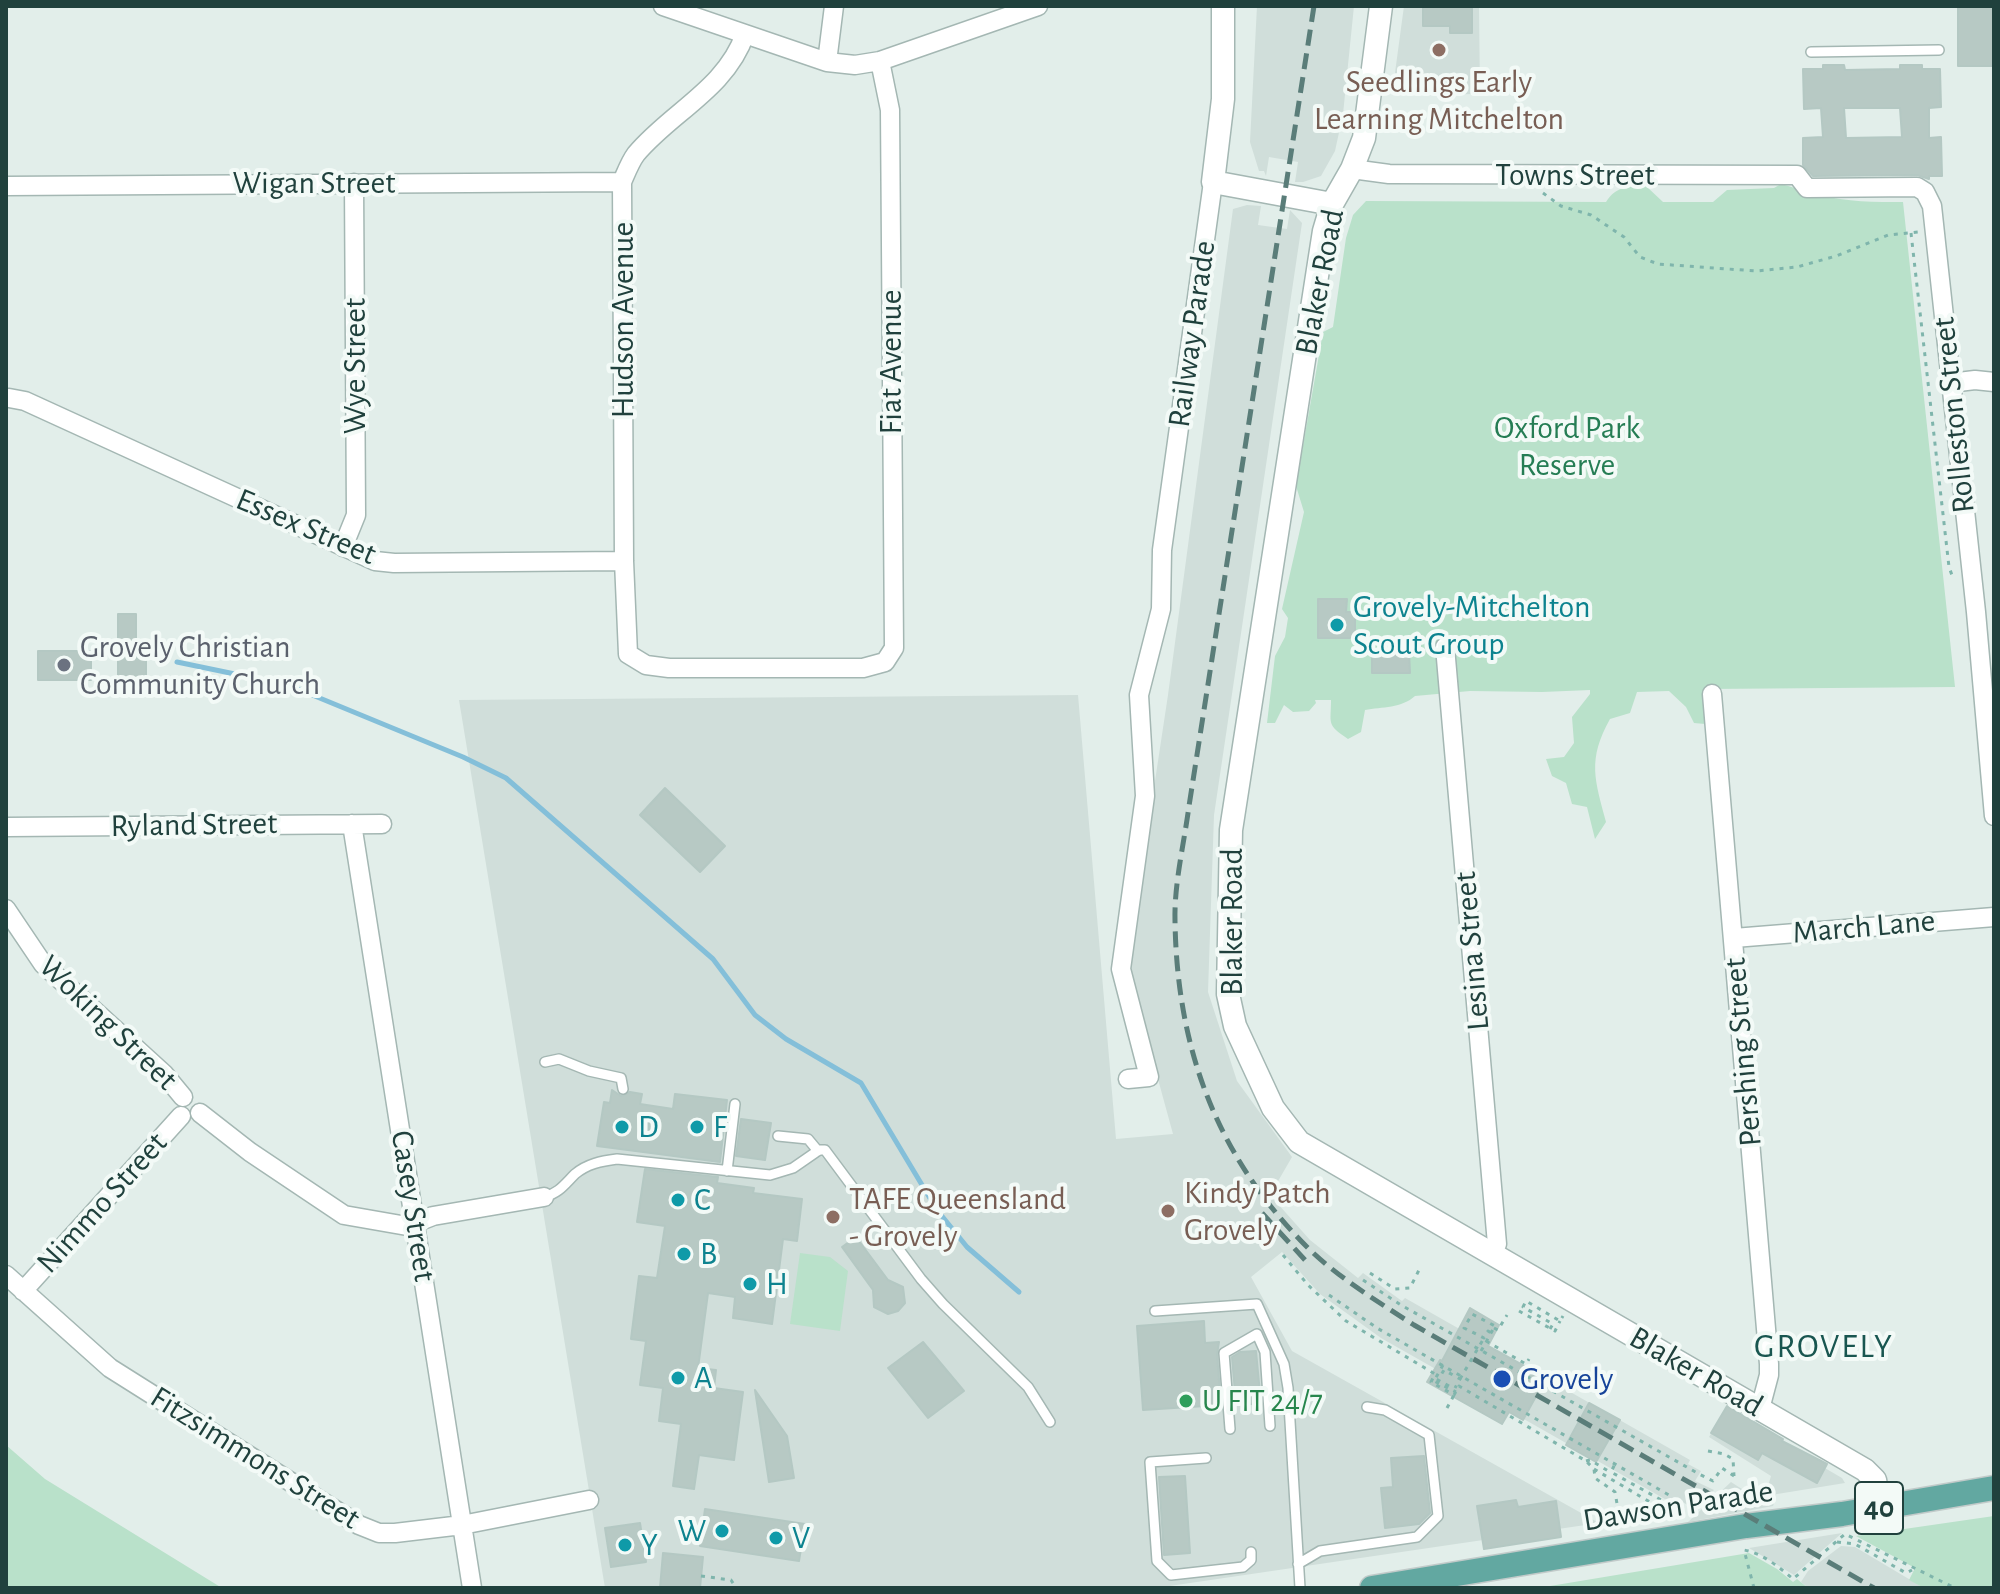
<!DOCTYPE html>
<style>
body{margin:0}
#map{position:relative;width:2000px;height:1594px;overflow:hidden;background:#e2eeea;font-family:"Alegreya Sans",sans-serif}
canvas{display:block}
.frame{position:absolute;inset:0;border:8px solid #20413d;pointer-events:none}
</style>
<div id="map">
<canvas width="2000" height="1594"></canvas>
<div class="frame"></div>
</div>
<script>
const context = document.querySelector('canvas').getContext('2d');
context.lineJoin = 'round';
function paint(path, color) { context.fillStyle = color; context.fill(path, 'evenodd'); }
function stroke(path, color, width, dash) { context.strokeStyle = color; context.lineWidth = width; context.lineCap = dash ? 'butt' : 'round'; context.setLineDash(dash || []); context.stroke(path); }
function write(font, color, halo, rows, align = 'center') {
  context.font = font + ' "Alegreya Sans",sans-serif'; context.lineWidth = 8; context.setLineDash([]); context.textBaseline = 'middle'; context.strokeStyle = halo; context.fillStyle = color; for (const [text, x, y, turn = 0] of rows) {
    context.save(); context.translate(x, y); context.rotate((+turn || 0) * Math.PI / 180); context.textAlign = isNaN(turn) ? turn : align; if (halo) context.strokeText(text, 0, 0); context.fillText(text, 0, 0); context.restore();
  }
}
paint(new Path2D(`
 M1257,6H1354L1343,114L1335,151L1321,176L1303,182H1295L1298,162L1269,157L1266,176L1264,171H1259L1250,142Z
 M1404,6H1479L1480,94L1392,95Z
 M1247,205L1261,206L1258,225L1287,229L1290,210L1302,223L1214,815L1208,992L1237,1081L1292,1157L1270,1195L1310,1240L1358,1278L1363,1273L1402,1301L1405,1298L1690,1460L1688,1464L1701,1471L1695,1481L1714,1490L1701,1503L1691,1507L1674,1497L1670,1502L1381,1338L1320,1294L1282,1252L1251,1277L1292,1351L1599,1523L1156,1588H605L459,700L1078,695L1116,1139L1173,1134L1127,966L1168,695L1233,209Z
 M1725,1410L1842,1478L1845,1483L1765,1496L1771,1476L1709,1437Z
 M1731,1482L1762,1502L1775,1500L1773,1506L1688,1522Z
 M1842,1533L1794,1575L1749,1548Z
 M1841,1546L1855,1547L1924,1588H1808L1801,1582L1808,1571Z`), '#d0deda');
paint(new Path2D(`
 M1781,184C1794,187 1806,193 1819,195C1847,202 1875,202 1903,202L1955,687L1708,689L1705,724L1694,723L1686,707L1669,691L1637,692L1630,713L1610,719C1587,760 1595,780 1606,822L1595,839L1587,807L1572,804L1566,783L1552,776L1546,759L1564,757L1574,743L1572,717L1590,694V690L1542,692L1470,691L1415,696C1402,708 1382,707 1365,710L1361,732L1348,739C1326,724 1331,724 1331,700H1315L1316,703L1309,711L1293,712L1284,705L1275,723H1267L1275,656L1285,637L1288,618L1282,609L1304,512L1296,486L1323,332L1333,327L1346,238L1353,215L1366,201L1606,202C1616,186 1629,186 1646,186L1663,202H1713L1727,190L1774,188Z
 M800,1253L830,1257L848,1271L840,1331L790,1324Z
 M6,1445L45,1479L222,1588H6Z
 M1994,1516V1588H1924L1909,1580L1915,1568L1856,1536Z
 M1749,1553L1777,1569L1793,1582L1797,1579L1808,1588H1538Z`), '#b9e1ca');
stroke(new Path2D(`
 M177,662L288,685L463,757L506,778L713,959L755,1015L786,1039L861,1083L937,1210L967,1247L1019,1292`), '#84bfd9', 5);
const building = new Path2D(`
 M1423,6H1472V33H1450V26H1423Z
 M1958,6H1993L1994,66H1958Z
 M1823,65H1844L1845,70L1900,69V65H1922V69H1940L1941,107L1929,108V138L1941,137L1942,176H1929V179L1917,175L1813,176L1803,165V138L1823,137L1821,108L1804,109L1803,69H1823ZM1844,108H1900L1902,137L1846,138Z
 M1318,599H1347L1346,612H1355V638H1318Z
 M118,614H136V658H146V689L118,691Z
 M38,651H91V680H38Z
 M1372,652H1409L1410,673H1372Z
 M665,788L725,846L700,872L640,815Z
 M612,1090L621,1096L630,1092L642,1094L640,1104L673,1109L675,1094L727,1100L720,1162L597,1146L604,1102L610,1103Z
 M741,1119L771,1123L765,1160L736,1156Z
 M645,1169L718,1177L717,1183L754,1188L753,1193L802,1199L797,1241L783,1239L772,1324L733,1318L735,1297L708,1293L698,1368L716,1370L714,1388L743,1392L734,1460L699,1455L694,1489L673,1486L681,1424L659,1421L663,1388L640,1385L646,1341L631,1339L639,1276L657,1278L665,1226L637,1222Z
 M856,1237L888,1280L903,1287L905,1303L898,1311L888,1314L874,1307L873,1290L842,1247Z
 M1470,1308L1499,1325L1488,1346L1546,1378L1523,1420L1509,1412L1502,1424L1427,1382L1440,1360L1442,1361Z
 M1204,1321L1205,1343L1219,1342L1217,1354L1221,1405L1143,1410L1137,1326Z
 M923,1342L964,1391L928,1418L888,1368Z
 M1256,1351L1261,1404H1236L1232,1357L1240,1352Z
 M755,1390L787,1436L794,1478L769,1482Z
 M1589,1403L1620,1420L1596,1462L1566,1445Z
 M1727,1406L1783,1439L1782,1441L1827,1464L1817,1483L1762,1453L1758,1460L1711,1433Z
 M1424,1456L1430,1513L1419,1524L1385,1528L1381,1488L1393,1487L1391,1458Z
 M1185,1476L1190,1553L1164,1555L1159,1477Z
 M1516,1500L1518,1507L1556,1501L1561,1537L1484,1549L1477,1506Z
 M705,1509L805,1524L799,1561L700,1546Z
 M640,1523L646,1562L611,1567L605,1528Z
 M663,1553L703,1557L700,1588H660Z`);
paint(building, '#b7c9c4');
stroke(building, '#b4c8c3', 2);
const service = new Path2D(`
 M1811,52L1939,50
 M545,1062L559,1059L589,1071L621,1078L623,1089
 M778,1136L808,1139L818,1151
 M727,1171L735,1104
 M544,1197C559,1193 564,1185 575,1174C587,1164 601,1161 617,1159L770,1175L793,1168L819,1150H825L921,1279L943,1304L1028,1387L1050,1422
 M1155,1311L1257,1304L1284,1364L1288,1388L1300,1588
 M1230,1429L1224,1353L1257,1334L1265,1352L1270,1426
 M1206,1458L1150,1462L1157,1561L1171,1575L1243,1567L1251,1560V1552
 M1298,1564L1320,1551L1417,1537L1438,1516L1429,1435L1385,1410L1367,1407`);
const minor = new Path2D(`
 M663,6L827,62L855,65L880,61L1038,6
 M745,34C726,89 671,112 636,154C630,162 626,173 622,182L624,561L628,654L646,665L669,668H863L885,662L894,648L890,110L880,61
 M827,62L834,6
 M1352,169L1389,174L1797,175L1807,188L1917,187L1925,192L1932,206L1976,612L1994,816
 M6,186L622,182
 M1950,383L1975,380L1994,382
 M9,398L25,401L375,561L394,563L624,561
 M343,547L356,515L354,183
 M1445,647L1497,1244L1492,1254
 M1712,694L1769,1364V1375L1760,1409
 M352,824L472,1588
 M7,827L382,824
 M6,909L43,964L164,1074L183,1097
 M1734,938L1994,917
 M1128,1079L1149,1077L1121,969L1145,796L1139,695L1161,609L1162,550L1213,182
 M200,1113L250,1152L344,1215L407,1226L433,1216L544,1197
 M6,1275L110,1368L359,1525L379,1533H395L462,1525L589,1500
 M23,1291L181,1116`);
const tertiary = new Path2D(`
 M1223,6V99L1213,182L1332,204
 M1381,6L1364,138L1352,169L1332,204L1324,231L1231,830L1228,994L1235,1026L1273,1108L1299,1142L1865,1470L1875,1480L1880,1508`);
const primary = new Path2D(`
 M1372,1588L1746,1526L1842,1514L1994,1488`);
stroke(service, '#a4b7b3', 12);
stroke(minor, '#a4b7b3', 21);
stroke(tertiary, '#a4b7b3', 25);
stroke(primary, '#c1cac9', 27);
stroke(new Path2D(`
 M1543,193L1561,206L1591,215L1624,237L1640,257L1658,264L1756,271L1797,267L1836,256L1888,235L1918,232
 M1911,233L1949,567L1953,578
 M1283,1255L1308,1285L1346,1321L1435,1374L1431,1382L1454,1395L1459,1386L1586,1461L1594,1469L1595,1478L1615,1492L1620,1521
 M1370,1273L1395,1289L1410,1288L1421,1266
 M1363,1280L1401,1305L1699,1474L1713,1481L1722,1468L1734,1476
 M1329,1295L1377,1328L1669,1495
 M1519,1311L1555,1331L1560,1321
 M1494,1328L1498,1330L1507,1315
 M1550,1329L1553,1324L1523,1307L1526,1301L1560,1321L1563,1316
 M1486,1341L1526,1364L1529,1359
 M1481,1351C1486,1343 1490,1334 1495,1326L1472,1314L1464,1328L1484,1338L1488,1331L1491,1333
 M1443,1365L1434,1381L1456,1392
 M1449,1386L1438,1380L1444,1370L1460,1379L1455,1388
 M1447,1408L1454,1395
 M1708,1451L1724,1454L1733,1459L1734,1476
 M1586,1461L1590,1460L1610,1472
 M1594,1469L1660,1508L1665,1506L1663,1501L1611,1472L1615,1464
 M1666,1507L1677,1512
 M1837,1542L1855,1544L1906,1573L1912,1570
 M701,1576L731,1580L736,1588
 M1754,1588L1744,1550C1762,1553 1779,1567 1793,1579L1845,1534L1955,1588`), '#7fb5ac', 3, [4, 6]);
stroke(service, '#fff', 9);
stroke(minor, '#fff', 18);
stroke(tertiary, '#fff', 22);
stroke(primary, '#62a8a1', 24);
stroke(new Path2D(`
 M1314,6L1189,806C1184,844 1174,884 1175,921C1177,1048 1216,1155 1306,1246C1337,1277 1377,1301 1414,1325L1874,1588
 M1262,1213L1305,1260`), '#5a7d79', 5, [16, 8]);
stroke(new Path2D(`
 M1460,1379L1484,1338`), '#7fb5ac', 3, [4, 6]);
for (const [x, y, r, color] of [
 [1439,50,8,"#8d6e63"],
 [1337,625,8,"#0f9aa8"],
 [64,665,8,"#6b7280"],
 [622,1127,8,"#0f9aa8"],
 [697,1127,8,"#0f9aa8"],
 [678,1200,8,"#0f9aa8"],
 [1168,1211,8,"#8d6e63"],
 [833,1217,8,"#8d6e63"],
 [684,1254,8,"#0f9aa8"],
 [750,1284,8,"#0f9aa8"],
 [678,1378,8,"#0f9aa8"],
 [1502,1379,10,"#1a4fb4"],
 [1186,1401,8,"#2e9e5b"],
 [722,1531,8,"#0f9aa8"],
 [776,1538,8,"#0f9aa8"],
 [625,1545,8,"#0f9aa8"]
]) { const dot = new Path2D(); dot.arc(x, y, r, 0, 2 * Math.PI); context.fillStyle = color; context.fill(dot); stroke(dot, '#f3faf7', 3); }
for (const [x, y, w] of [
 [1879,1508,48]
]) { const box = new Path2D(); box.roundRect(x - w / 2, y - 26, w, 52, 6); context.fillStyle = '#f3faf7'; context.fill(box); stroke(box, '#20413d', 2); }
write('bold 30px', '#20413d', null, [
 ["40",1879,1508]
]);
write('32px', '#785e54', '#f3faf7', [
 ["Seedlings Early",1439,82,"center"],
 ["Learning Mitchelton",1439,119,"center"],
 ["Kindy Patch",1184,1193],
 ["Grovely",1184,1230],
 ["TAFE Queensland",849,1199],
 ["- Grovely",849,1236]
], 'left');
write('32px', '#20413d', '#f3faf7', [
 ["Towns Street",1575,175],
 ["Wigan Street",314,183],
 ["Blaker Road",1320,282,-79],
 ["Hudson Avenue",623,320,-90],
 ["Railway Parade",1192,334,-82],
 ["Fiat Avenue",891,362,-90],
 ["Wye Street",355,366,-90],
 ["Rolleston Street",1954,415,-96],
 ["Essex Street",306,527,23],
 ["Ryland Street",194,825,-1],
 ["Blaker Road",1232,922,-90],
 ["March Lane",1864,927,-5],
 ["Lesina Street",1472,951,-95],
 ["Woking Street",108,1023,44],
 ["Pershing Street",1743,1052,-95],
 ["Nimmo Street",102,1203,-48],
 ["Casey Street",413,1206,81],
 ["Blaker Road",1696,1372,30],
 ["Fitzsimmons Street",255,1458,32],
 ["Dawson Parade",1678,1506,-9]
]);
write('32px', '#257d54', '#f3faf7', [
 ["Oxford Park",1567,428],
 ["Reserve",1567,465]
]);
write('32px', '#0d838f', '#f3faf7', [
 ["Grovely-Mitchelton",1353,607],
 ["Scout Group",1353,644],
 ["D",638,1127],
 ["F",713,1127],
 ["C",694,1200],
 ["B",700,1254],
 ["H",766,1284],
 ["A",694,1378],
 ["W",706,1531,"right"],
 ["V",792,1538],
 ["Y",641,1545]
], 'left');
write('32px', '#5b616d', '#f3faf7', [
 ["Grovely Christian",80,647],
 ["Community Church",80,684]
], 'left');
write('32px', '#164399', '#f3faf7', [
 ["Grovely",1520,1379]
], 'left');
write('32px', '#27864d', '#f3faf7', [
 ["U FIT 24/7",1202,1401]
], 'left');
context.letterSpacing = '2px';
write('34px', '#195650', '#f3faf7', [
 ["GROVELY",1824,1347]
]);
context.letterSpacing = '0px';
</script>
